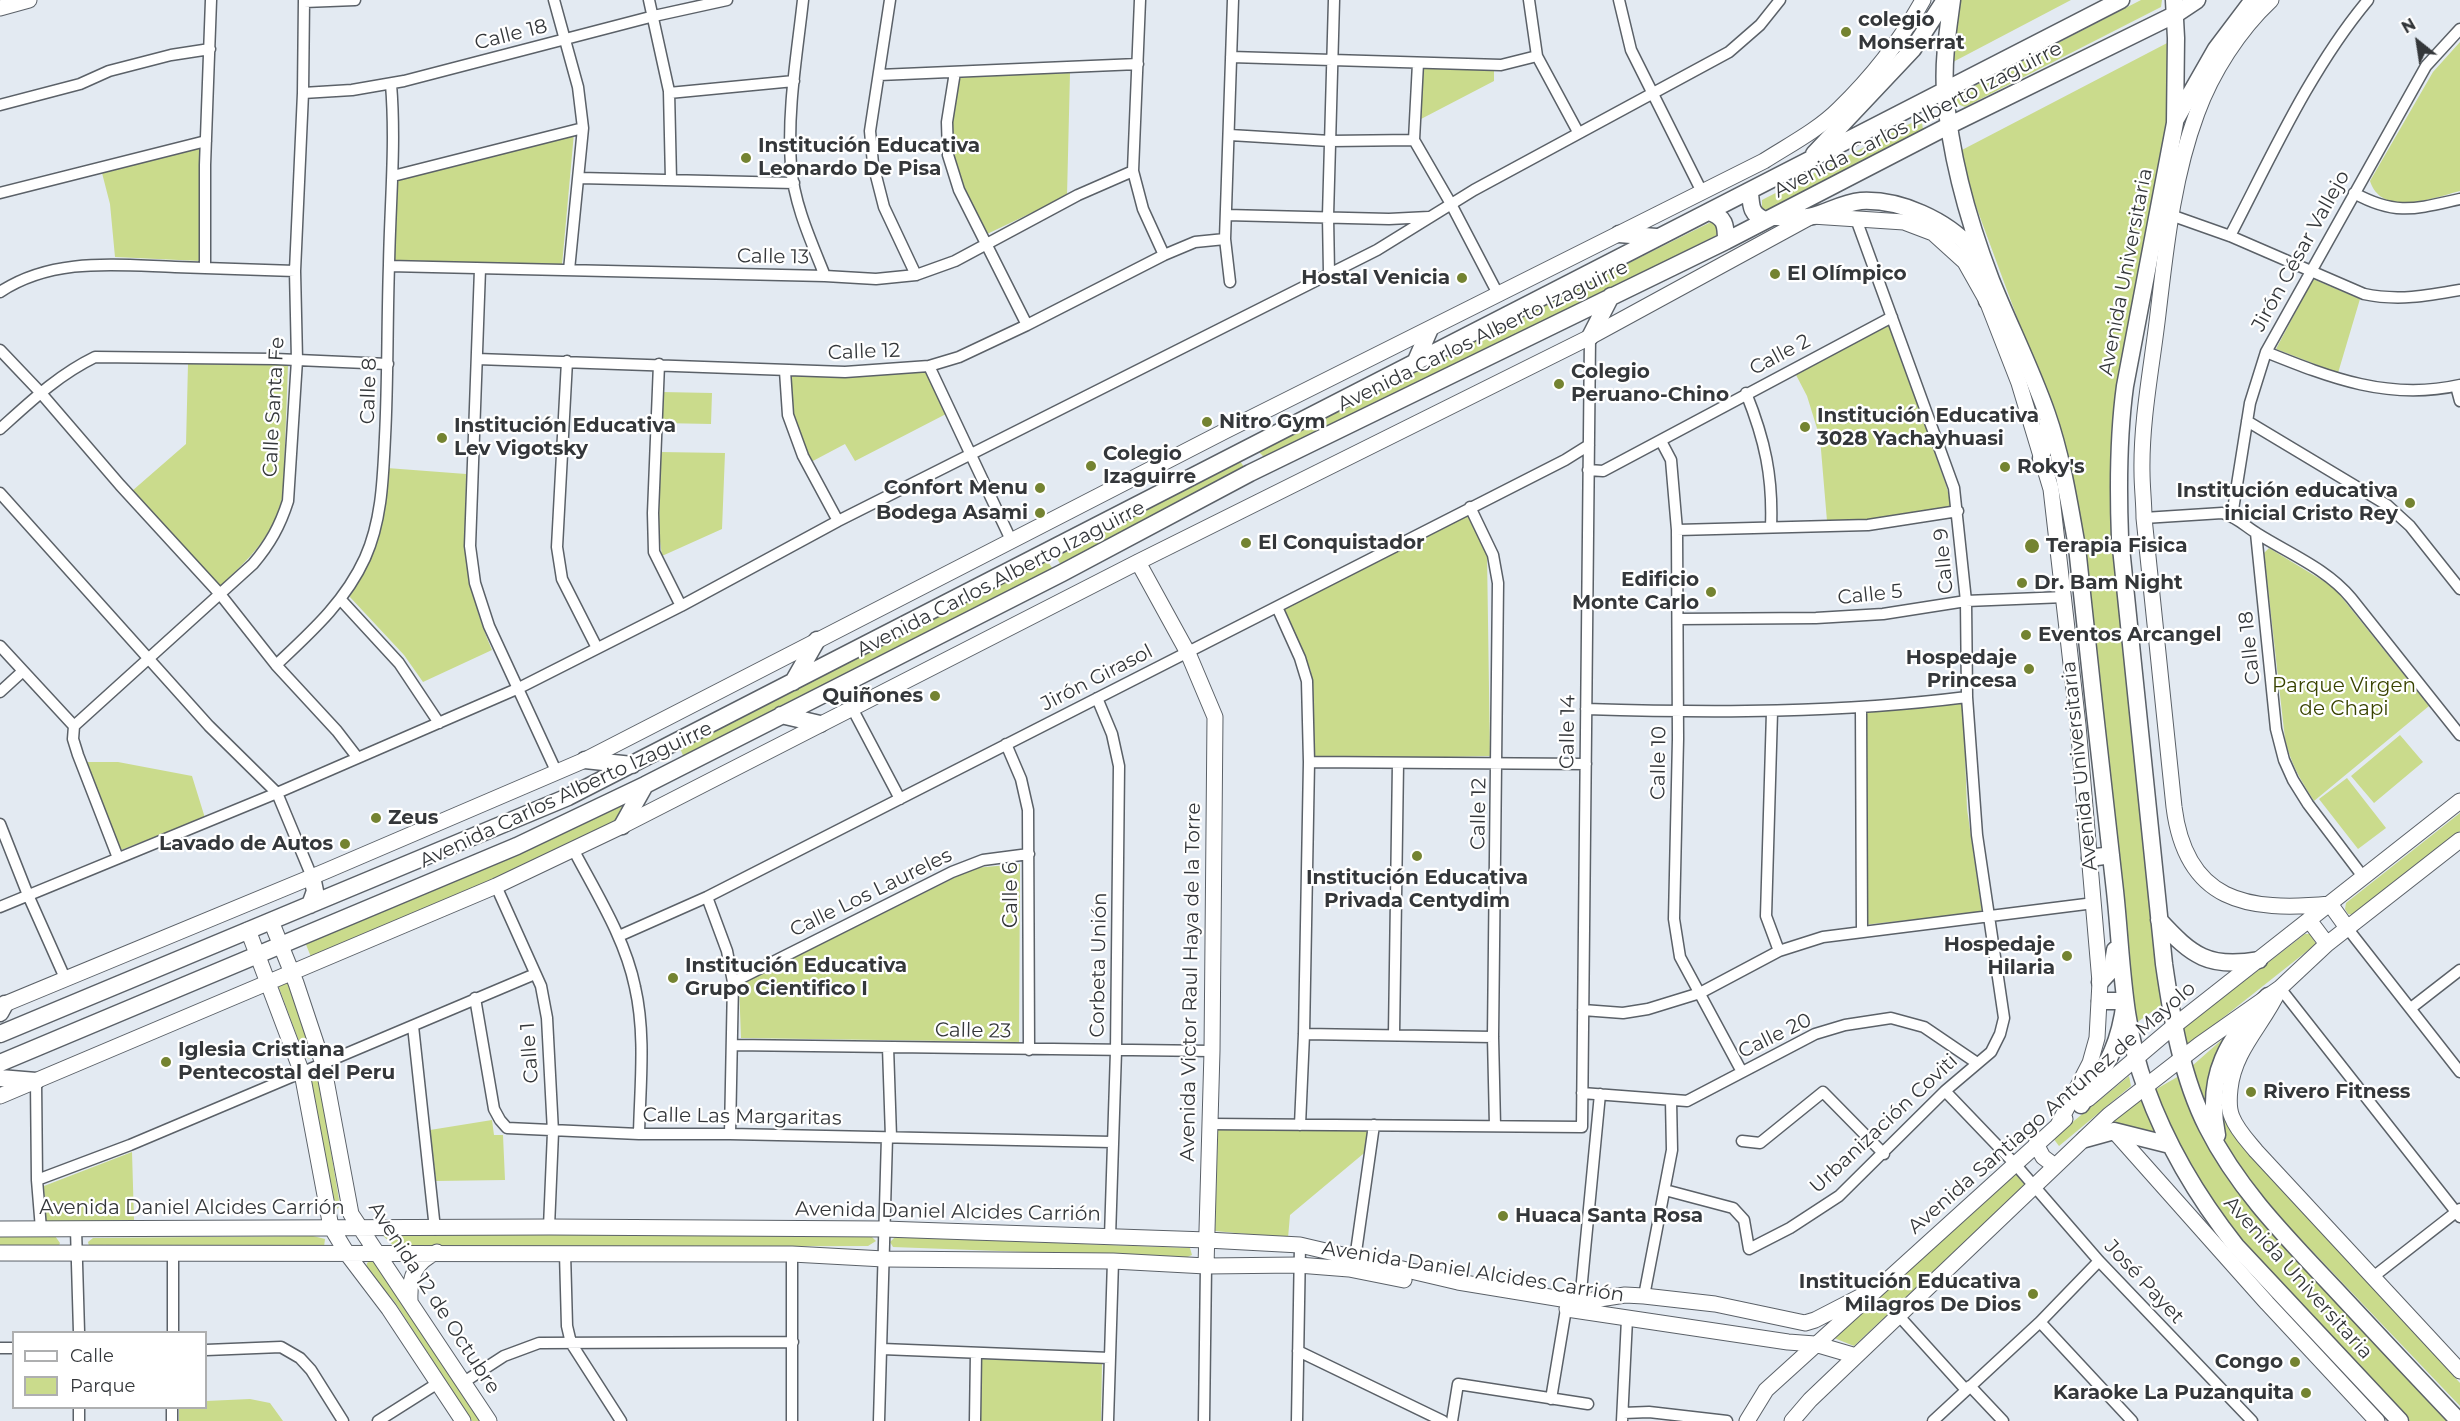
<!DOCTYPE html>
<meta charset="utf-8">
<style>
body{margin:0}
#map{position:relative;width:2460px;height:1421px;overflow:hidden;background:#e3eaf2;font-family:Montserrat,sans-serif}
canvas{display:block}
.legend{position:absolute;left:12px;top:1331px;width:195px;height:78px;box-sizing:border-box;background:#fff;border:2px solid #aeafb0;margin:0;padding:8px 10px;list-style:none;font-size:18px;color:#34373a}
.legend li{display:flex;align-items:center;gap:12px;height:30px}
.legend b{width:30px;border:2px solid #aeafb0}
.north{position:absolute;left:2388px;top:12px;width:60px;height:60px;-webkit-text-stroke:4px #fff;paint-order:stroke;rotate:330deg;font-size:16px;font-weight:700;line-height:24px;text-align:center;color:#34373a}
.north::after{content:'';display:block;margin:auto;width:21px;height:27px;background:#34373a;clip-path:polygon(50% 0,100% 100%,50% 72%,0 100%)}
</style>
<div id="map">
<canvas width="2460" height="1421"></canvas>
<ul class="legend">
<li><b style="height:8px;background:#fff"></b>Calle</li>
<li><b style="height:16px;background:#cadb8c"></b>Parque</li>
</ul>
<div class="north">N</div>
</div>
<script>
const context = document.querySelector('canvas').getContext('2d');
context.lineJoin = 'round';
function paint(path, color) { context.fillStyle = color; context.fill(path, 'evenodd'); }
function stroke(path, color, width, dash) { context.strokeStyle = color; context.lineWidth = width; context.lineCap = dash ? 'butt' : 'round'; context.setLineDash(dash || []); context.stroke(path); }
function write(font, color, halo, rows, align = 'center') {
  context.font = font + ' Montserrat,sans-serif'; context.lineWidth = 4.5; context.setLineDash([]); context.textBaseline = 'middle'; context.strokeStyle = halo; context.fillStyle = color; for (const [text, x, y, turn = 0] of rows) {
    context.save(); context.translate(x, y); context.rotate((+turn || 0) * Math.PI / 180); context.textAlign = isNaN(turn) ? turn : align; if (halo) context.strokeText(text, 0, 0); context.fillText(text, 0, 0); context.restore();
  }
}
paint(new Path2D(`
 M1957,0H2071L1953,62Z
 M2141,0H2162L2161,7L1965,107L1955,103L1959,94Z
 M2171,41L2169,120L2114,425L2164,1003L2136,1023L2102,719L2042,385L1970,190L1960,151Z
 M2460,42V191C2433,198 2382,218 2370,181L2433,72Z
 M1422,66L1494,70V81L1421,119Z
 M1070,73L1067,196L987,234C974,207 956,178 952,147C949,124 955,99 958,76Z
 M1921,118L1923,129L1769,211L1762,208V200Z
 M574,133L562,265L394,260L396,179Z
 M202,147L200,261L115,257L110,204L102,173Z
 M1709,223H1713L1717,228V235L1264,461L1263,456L1256,449Z
 M2313,279L2360,299L2338,373L2276,349Z
 M1889,324L1946,485L1952,507L1870,519L1827,521L1820,438L1807,396L1795,373Z
 M188,364L288,365L283,495C273,537 250,558 219,587L132,491L186,444Z
 M927,371L946,414L855,461L845,444L811,462L795,425L789,375L868,376Z
 M662,392L712,393L711,424L661,423Z
 M660,452L725,453L722,529L662,556L659,534Z
 M1240,461L1244,467L1062,567L1055,555Z
 M387,468L466,474C465,543 464,585 492,650L423,682L404,655L349,596L359,580Z
 M1467,515L1487,554L1490,756L1312,760L1311,671L1282,614L1286,606Z
 M2269,548L2330,585L2339,594L2429,706L2314,801C2301,781 2290,762 2285,739L2264,553Z
 M1047,560L1054,571L684,758L680,748Z
 M1963,701L1967,809L1982,912L1863,925L1866,712Z
 M2400,735L2423,762L2374,803L2351,776Z
 M87,762H118L192,776L205,818L121,850Z
 M2347,778L2386,828L2358,849L2319,799Z
 M628,802L613,823L494,881L311,957L305,942Z
 M2460,813V831L2354,915L2348,914L2345,909L2346,903Z
 M1020,864L1019,1042L741,1038L739,985L974,868Z
 M2305,934H2310L2316,944L2186,1047L2181,1030Z
 M288,982L314,1055L309,1059L304,1055L279,988V985Z
 M2234,1029L2208,1110L2192,1066Z
 M315,1075L320,1085L340,1206L337,1209L334,1208L309,1076Z
 M2129,1076L2131,1086L2059,1146L2053,1138Z
 M2179,1076L2208,1143L2450,1421H2410L2240,1238L2199,1185L2153,1091Z
 M2226,1086L2242,1143L2460,1383V1406L2275,1212L2234,1159L2223,1139L2220,1107Z
 M2141,1096L2156,1133L2120,1127L2113,1121L2117,1116Z
 M492,1120L494,1135H503L505,1180L436,1181L430,1130Z
 M1218,1129L1374,1131L1375,1144L1290,1215L1288,1238L1215,1231Z
 M132,1152L134,1220L45,1223L44,1186Z
 M2014,1172L2025,1185L1854,1346L1834,1338Z
 M380,1233L871,1236L876,1241L868,1246L395,1247Z
 M0,1236H55L60,1243L58,1248H0Z
 M313,1236L325,1239L324,1247L89,1246L88,1242L93,1238Z
 M895,1237L1190,1248L1192,1255L1185,1258L893,1247L890,1242Z
 M371,1260L376,1262L480,1421H472L394,1301L366,1269L367,1263Z
 M979,1359L1102,1363L1101,1421H978Z
 M250,1399L270,1403L283,1421H179V1408H206V1401Z`), '#cadb8c');
const street = new Path2D(`
 M554,0L578,87L583,128L569,270
 M649,0L669,91L671,180
 M803,0C797,55 787,110 791,166C794,204 811,241 825,276
 M890,0L870,131L873,164L884,207L916,275
 M1140,0L1133,171L1143,209L1164,255
 M1529,0L1537,56L1578,132
 M1619,0L1631,50L1702,192
 M304,2L355,0
 M1231,57L1501,65L1537,56
 M1418,63L1414,140L1451,204L1498,294
 M955,72L947,122L948,155L959,190L1027,325
 M879,75L1138,64
 M303,93L352,90L404,81L654,16L727,0
 M669,93L794,81
 M0,105L80,84L109,71L171,55L210,49
 M1230,135L1330,141L1414,140
 M393,176L583,128
 M579,178L794,183
 M0,193L206,141
 M2354,193C2396,216 2415,209 2460,199
 M2165,213L2230,236L2364,294C2397,301 2427,296 2460,290
 M1226,215L1389,219L1429,217
 M2230,236C2271,157 2311,68 2368,0
 M389,266L825,276L876,279L916,275L955,261L1078,195L1133,171
 M205,268V165L211,0
 M480,269L470,546L475,583L489,626L557,773
 M1329,273L1328,216L1334,0
 M1230,282L1225,239L1233,0
 M0,292C53,257 115,265 175,267C215,268 255,270 295,271
 M0,350L40,392L120,485L220,594L276,665L337,731L357,757
 M2266,352C2331,378 2389,401 2460,385
 M477,359L845,372L929,366L959,357L1027,325L1164,255L1195,242L1225,239
 M567,361L557,547L562,579L597,648
 M659,364L653,513L654,552L681,606
 M929,366L1011,540
 M785,371L788,415L803,456L838,521
 M2456,386L2460,401
 M1746,393C1765,440 1773,477 1771,527
 M2247,421L2387,505L2410,526L2460,589
 M0,429C30,402 58,375 95,357L275,359L388,364
 M1661,441L1671,460L1677,530L1678,739L1674,919L1680,957L1742,1072
 M1588,470L1603,471L1892,317
 M0,493L209,726L277,793L312,877
 M1470,507L1493,555L1498,583L1493,1037L1495,1126
 M2232,516L2250,403L2266,352L2426,66L2460,29
 M2144,518L2222,513C2237,517 2246,527 2258,534C2290,554 2327,569 2351,598L2460,735
 M1677,530L1868,525L1958,511
 M2256,533L2276,729L2284,760L2293,780L2308,804L2364,878
 M341,600L399,663L439,723
 M1277,607L1300,658L1307,681L1309,762L1304,1034L1300,1125
 M1678,619L1816,618L1883,614L1966,601L2065,597
 M0,646L74,726L73,739L78,755L118,858
 M276,665C311,632 345,602 365,558C382,520 383,478 385,437C388,380 387,323 389,265C390,204 396,144 391,84
 M0,692L23,671
 M1097,698L1112,734L1119,766L1116,1051L1110,1237
 M852,708L900,799
 M1861,708L1862,931
 M1586,709C1714,713 1840,713 1967,697
 M1772,712L1766,916L1779,951
 M74,726L253,564C270,544 280,526 288,501L297,360L295,271L303,93L304,0
 M1006,744L1021,779L1028,810L1029,1050
 M1309,762L1586,764
 M0,824L28,895L65,978
 M573,849C596,893 625,938 635,987C646,1035 640,1086 639,1134
 M496,886L541,986L547,1018L553,1132L549,1227
 M707,897L727,951L733,982L730,1134
 M0,907L277,793L519,688L681,606L838,521L1377,250L1474,190L1729,52L1760,25L1780,0
 M2348,929L2460,1072
 M619,936L707,897L1565,460L1589,445
 M733,982L952,872L983,860L1029,854
 M2280,988L2460,1217
 M475,998L494,1109L500,1120L507,1128L639,1134H730L1112,1142
 M2411,1008L2460,970
 M1583,1010L1623,1013L1648,1009L1700,993L1779,951L1823,937L2094,903
 M413,1026L435,1229
 M1304,1034L1493,1037
 M1394,1034L1398,763
 M733,1045L1212,1051
 M888,1047L891,1137
 M36,1081L37,1180L41,1229
 M1945,1091L2015,1164L2099,1261L2252,1421
 M1582,1093L1687,1101L1815,1034L1845,1025L1891,1018L1924,1027L1977,1063
 M1209,1124L1582,1127L1590,337
 M1742,1141L1760,1143L1823,1092L1884,1154
 M37,1180L130,1145L535,974
 M1665,1190L1733,1208L1744,1220L1749,1249L1790,1228L1839,1196L1945,1091L1991,1052L2000,1034L2004,1018L1977,835L1967,697L1966,601L1954,488L1856,219
 M76,1229L79,1332
 M565,1253L567,1326L571,1343L621,1421
 M1355,1259L1374,1125
 M2373,1277L2460,1209
 M1644,1296L1672,1150L1671,1100
 M1580,1302L1600,1094
 M1899,1316L1966,1390
 M2040,1322L2132,1421
 M173,1332V1252
 M0,1348H14
 M882,1349L1110,1358
 M206,1350L281,1347L300,1358L311,1370L343,1421
 M1298,1351L1443,1421
 M464,1382L504,1356L539,1343L793,1342
 M1970,1386L2003,1421
 M1551,1399L1566,1309
 M79,1408V1421
 M1623,1413L1649,1412L1727,1421
 M172,1421V1408
 M378,1421L438,1383
 M792,1421V1254
 M879,1421L887,1137
 M975,1421L976,1353
 M1108,1421L1113,1261
 M1204,1421L1206,1266
 M1297,1421L1300,1245
 M1452,1421L1458,1384L1588,1404
 M1622,1421L1627,1319
 M1933,1421L2040,1322L2099,1261`);
const secondary = new Path2D(`
 M2271,0C2239,30 2212,72 2197,113C2173,177 2166,247 2158,314C2152,366 2141,420 2142,472C2142,487 2144,503 2144,518L2174,807C2186,902 2247,912 2330,904
 M0,8L29,0
 M1138,562L1188,653L1215,717L1212,1051L1206,1266
 M2330,904L2348,929
 M2309,920L2327,944
 M271,921L296,983L323,1064L351,1214L489,1421
 M248,930L302,1073L331,1227L348,1255L389,1309L463,1421
 M2279,990C2263,1025 2234,1050 2230,1089C2229,1098 2228,1108 2232,1117C2237,1130 2247,1140 2256,1151L2460,1371
 M0,1006L326,871L585,760L1225,431L1764,161C1789,145 1818,130 1839,109C1872,77 1901,40 1923,0
 M0,1096L496,886L622,826L1138,562L1590,337L1812,216L1904,222L1933,233L1965,262L1987,301L2019,383L2051,489L2078,725L2100,982L2097,1038L2090,1063L2058,1125
 M2088,1099L2174,1026L2460,801
 M2114,1131L2267,1303L2377,1421
 M2036,1144L2043,1157L2055,1166
 M0,1229L549,1227L884,1229L1207,1240L1300,1245L1458,1282L1580,1302L1625,1295L1644,1296L1715,1304L1805,1323L1815,1320L1879,1287
 M0,1253L792,1254L884,1259L1113,1261L1206,1266L1298,1265L1349,1269L1404,1280
 M410,1300C409,1277 415,1262 437,1252
 M1567,1309L1788,1342L1815,1344L1856,1356
 M1747,1421L1766,1390L2065,1119
 M1792,1421L1810,1400L2109,1115L2199,1045L2280,988L2327,944L2460,840`);
const primary = new Path2D(`
 M1952,0C1948,30 1943,60 1945,91C1950,155 1968,220 1991,280C2009,325 2031,368 2047,414C2062,457 2069,502 2077,547C2089,662 2102,776 2115,891C2122,956 2122,1026 2146,1088C2167,1146 2198,1198 2236,1246L2400,1421
 M2174,0L2176,38L2175,123L2125,386C2118,437 2118,486 2120,538L2164,964C2172,1019 2182,1078 2207,1127C2238,1189 2287,1238 2334,1288C2375,1332 2417,1377 2459,1421
 M2176,119L2216,49L2253,0
 M1814,154L1913,49L1945,0
 M1750,192C1751,207 1751,214 1765,220
 M1709,212C1725,217 1726,225 1726,241
 M1776,217C1788,217 1802,219 1813,216C1830,211 1843,203 1861,201C1900,199 1946,220 1972,249C1979,258 1985,270 1991,280L1987,301
 M1619,234L1656,237
 M1590,337L1611,296
 M1415,363L1429,331
 M2041,459L2048,421
 M793,682L817,640
 M781,715L820,724
 M585,760L632,765
 M622,826L645,785
 M2090,858L2111,855
 M310,905L315,891L312,877
 M2159,920C2192,956 2209,969 2259,960
 M2100,982L2112,969L2115,950
 M0,1013L5,1004
 M0,1034L568,797L2121,0
 M0,1063L517,846L645,785L1062,573L1250,473L1726,241L1950,125L2176,14L2197,0
 M0,1078L36,1081
 M2081,1105C2106,1065 2119,1049 2125,1001H2100
 M2217,1135C2205,1075 2228,1038 2268,996
 M2085,1139L2114,1131L2170,1145`);
stroke(street, '#5b6168', 13);
stroke(secondary, '#5b6168', 17);
stroke(primary, '#5b6168', 19);
stroke(street, '#fff', 10);
stroke(secondary, '#fff', 15);
stroke(primary, '#fff', 16);
for (const [x, y, r, color] of [
 [1846,32,6,"#748331"],
 [746,158,6,"#748331"],
 [1775,274,6,"#748331"],
 [1462,278,6,"#748331"],
 [1559,384,6,"#748331"],
 [1207,422,6,"#748331"],
 [1805,427,6,"#748331"],
 [442,438,6,"#748331"],
 [1091,466,6,"#748331"],
 [2005,467,6,"#748331"],
 [1040,488,6,"#748331"],
 [2410,503,6,"#748331"],
 [1040,513,6,"#748331"],
 [1246,543,6,"#748331"],
 [2032,546,8,"#748331"],
 [2022,583,6,"#748331"],
 [1711,592,6,"#748331"],
 [2026,635,6,"#748331"],
 [2029,669,6,"#748331"],
 [935,696,6,"#748331"],
 [376,818,6,"#748331"],
 [345,844,6,"#748331"],
 [1417,856,6,"#748331"],
 [2067,956,6,"#748331"],
 [673,978,6,"#748331"],
 [166,1062,6,"#748331"],
 [2251,1092,6,"#748331"],
 [1503,1216,6,"#748331"],
 [2033,1294,6,"#748331"],
 [2295,1362,6,"#748331"],
 [2306,1393,6,"#748331"]
]) { const dot = new Path2D(); dot.arc(x, y, r, 0, 2 * Math.PI); context.fillStyle = color; context.fill(dot); stroke(dot, '#fff', 2); }
write('bold 20px', '#34373a', '#fff', [
 ["colegio",1858,20],
 ["Monserrat",1858,43],
 ["Institución Educativa",758,146],
 ["Leonardo De Pisa",758,169],
 ["El Olímpico",1787,274],
 ["Hostal Venicia",1450,278,"right"],
 ["Colegio",1571,372],
 ["Peruano-Chino",1571,395],
 ["Institución Educativa",1817,416],
 ["3028 Yachayhuasi",1817,439],
 ["Nitro Gym",1219,422],
 ["Institución Educativa",454,426],
 ["Lev Vigotsky",454,449],
 ["Colegio",1103,454],
 ["Izaguirre",1103,477],
 ["Roky's",2017,467],
 ["Confort Menu",1028,488,"right"],
 ["Institución educativa",2398,491,"right"],
 ["inicial Cristo Rey",2398,514,"right"],
 ["Bodega Asami",1028,513,"right"],
 ["El Conquistador",1258,543],
 ["Terapia Fisica",2046,546],
 ["Edificio",1699,580,"right"],
 ["Monte Carlo",1699,603,"right"],
 ["Dr. Bam Night",2034,583],
 ["Eventos Arcangel",2038,635],
 ["Hospedaje",2017,658,"right"],
 ["Princesa",2017,681,"right"],
 ["Quiñones",923,696,"right"],
 ["Zeus",388,818],
 ["Lavado de Autos",333,844,"right"],
 ["Institución Educativa",1417,878,"center"],
 ["Privada Centydim",1417,901,"center"],
 ["Hospedaje",2055,945,"right"],
 ["Hilaria",2055,968,"right"],
 ["Institución Educativa",685,966],
 ["Grupo Cientifico I",685,989],
 ["Iglesia Cristiana",178,1050],
 ["Pentecostal del Peru",178,1073],
 ["Rivero Fitness",2263,1092],
 ["Huaca Santa Rosa",1515,1216],
 ["Institución Educativa",2021,1282,"right"],
 ["Milagros De Dios",2021,1305,"right"],
 ["Congo",2283,1362,"right"],
 ["Karaoke La Puzanquita",2294,1393,"right"]
], 'left');
write('20px', '#34373a', '#fff', [
 ["Calle 18",511,35,-14],
 ["Avenida Carlos Alberto Izaguirre",1918,120,-27],
 ["Jirón César Vallejo",2301,251,-61],
 ["Calle 13",773,257,1],
 ["Avenida Universitaria",2126,272,-79],
 ["Avenida Carlos Alberto Izaguirre",1483,336,-26],
 ["Calle 12",864,352,-2],
 ["Calle 2",1780,355,-28],
 ["Calle 8",369,391,-88],
 ["Calle Santa Fe",274,407,-87],
 ["Calle 9",1944,561,-95],
 ["Avenida Carlos Alberto Izaguirre",1001,579,-27],
 ["Calle 5",1870,595,-6],
 ["Calle 18",2250,648,-96],
 ["Jirón Girasol",1097,678,-27],
 ["Calle 14",1568,732,-89],
 ["Calle 10",1659,763,-89],
 ["Avenida Universitaria",2080,766,-96],
 ["Avenida Carlos Alberto Izaguirre",566,795,-25],
 ["Calle 12",1479,814,-89],
 ["Calle Los Laureles",871,893,-26],
 ["Calle 6",1011,895,-90],
 ["Corbeta Unión",1099,965,-89],
 ["Avenida Victor Raul Haya de la Torre",1191,982,-89],
 ["Calle 23",973,1031,1],
 ["Calle 20",1775,1036,-26],
 ["Calle 1",530,1053,-94],
 ["Avenida Santiago Antúnez de Mayolo",2052,1108,-41],
 ["Calle Las Margaritas",742,1117,1],
 ["Urbanización Coviti",1884,1124,-43],
 ["Avenida Daniel Alcides Carrión",192,1208],
 ["Avenida Daniel Alcides Carrión",948,1212,1],
 ["Avenida Daniel Alcides Carrión",1473,1272,9],
 ["Avenida Universitaria",2298,1278,48],
 ["José Payet",2144,1282,47],
 ["Avenida 12 de Octubre",434,1298,57]
]);
write('20px', '#394300', '#fff', [
 ["Parque Virgen",2344,686],
 ["de Chapi",2344,709]
]);
</script>
